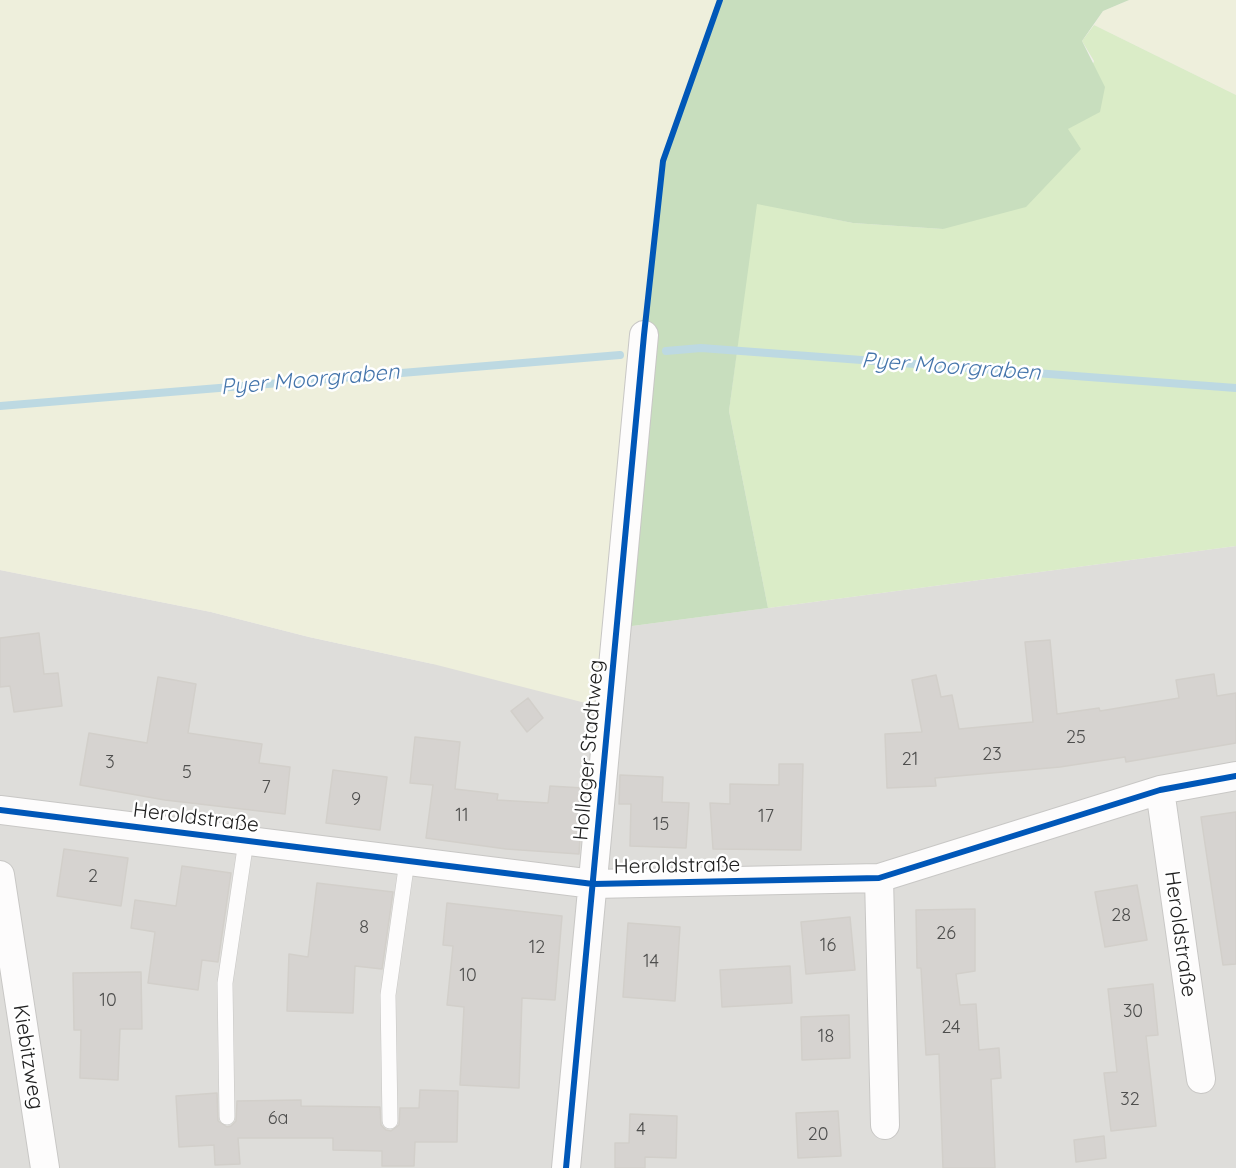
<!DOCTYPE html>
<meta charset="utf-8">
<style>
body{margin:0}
canvas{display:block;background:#efede9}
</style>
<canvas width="1236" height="1168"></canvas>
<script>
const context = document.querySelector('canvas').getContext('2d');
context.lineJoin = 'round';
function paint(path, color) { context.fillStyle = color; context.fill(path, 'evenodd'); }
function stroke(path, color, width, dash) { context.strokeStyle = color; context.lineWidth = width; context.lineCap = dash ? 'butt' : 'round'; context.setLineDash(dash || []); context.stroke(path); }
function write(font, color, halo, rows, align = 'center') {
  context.font = font + ' Quicksand,sans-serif'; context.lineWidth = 5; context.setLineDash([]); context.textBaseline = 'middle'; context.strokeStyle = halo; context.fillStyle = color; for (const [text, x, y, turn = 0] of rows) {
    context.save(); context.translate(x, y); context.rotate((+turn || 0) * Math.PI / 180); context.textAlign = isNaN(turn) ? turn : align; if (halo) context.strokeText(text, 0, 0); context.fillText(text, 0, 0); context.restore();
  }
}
paint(new Path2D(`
 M1236,546V1168H0V570L211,612L309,637L433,664L617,628Z`), '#deddda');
paint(new Path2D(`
 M0,0H720L663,161L609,709L433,664L309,637L211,612L0,570Z
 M1129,0H1236V95L1094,25L1103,11Z`), '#eeefdc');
paint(new Path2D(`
 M1094,25L1236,95V546L768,608L729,411L756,203L853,223L943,229L1068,129L1094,61L1082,41Z`), '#daecc7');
paint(new Path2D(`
 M720,0H1129L1103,11L1082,41L1105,87L1100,112L1068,129L1081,149L1026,207L943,229L853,223L757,204L729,411L768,608L617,628L663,161Z`), '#c8debe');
stroke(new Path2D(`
 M666,351L701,348L1236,388
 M0,406L620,355`), '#bdd9e2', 8);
const building = new Path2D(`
 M39,633L44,674L58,673L62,706L14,712L10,686L0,687V638Z
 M1050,640L1057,714L1099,708L1100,711L1179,698L1176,680L1214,674L1217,696L1236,693V743L1126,762L1125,757L1060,767L935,778L936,786L887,788L885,734L922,732L912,680L936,675L941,697L952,695L959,729L1033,722L1025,642Z
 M158,677L196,684L188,733L262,744L259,763L290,767L285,814L165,800L80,785L89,733L147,743Z
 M528,698L543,718L527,732L511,711Z
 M415,737L460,742L455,789L498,794L497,800L548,803L550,786L583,788L579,854L506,849L426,838L433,785L410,783Z
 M779,764H803L801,850L713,849L710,803L730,804V784L779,785Z
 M333,770L387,777L380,830L326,823Z
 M620,775L663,777L662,802L689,803L686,848L630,846L631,804H619Z
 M1236,812V964L1223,965L1201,817Z
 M64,849L128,858L121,906L57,896Z
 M182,866L231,873L218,962L202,960L198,990L148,983L155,932L131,928L135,900L176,906Z
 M317,883L393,892L382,969L355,966L353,1013L287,1011L289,954L308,957Z
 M1137,885L1147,940L1105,947L1095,892Z
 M447,903L562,916L555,1000L522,998L519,1088L460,1085L464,1007L447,1005L453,946L443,945Z
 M975,909V971L956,974L960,1005L976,1004L979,1050L999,1048L1001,1078L991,1079L995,1168H943L939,1054L926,1055L921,968H917L916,910Z
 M850,917L855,970L806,974L801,922Z
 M628,923L680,927L675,1001L623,997Z
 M790,966L792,1003L722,1007L720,970Z
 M141,972L142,1029H120L118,1080L80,1078L81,1030H74L73,973Z
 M1153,984L1158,1035L1146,1036L1156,1126L1111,1131L1104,1073L1117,1072L1108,989Z
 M849,1015L850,1058L802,1060L801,1017Z
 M420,1090L458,1091L457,1142H415L414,1166H382V1151L333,1150V1138H238L240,1164L215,1165L214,1145L179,1147L176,1096L217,1093L218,1121L227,1127L231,1126L236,1121L237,1101L301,1100V1106L380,1107L381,1125L386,1130L391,1131L399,1125L400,1108H419Z
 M838,1111L841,1156L798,1158L796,1113Z
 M630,1114L677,1116L676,1158L645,1157V1168H615V1143H629Z
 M1104,1136L1106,1158L1076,1162L1074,1140Z`);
paint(building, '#d6d3d0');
stroke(building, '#d2cfca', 1.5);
const lane = new Path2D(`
 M227,1117L225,983L246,841
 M390,1121L388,995L407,861`);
const street = new Path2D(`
 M1160,790L1201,1079
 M0,810L593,884L879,878L1160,790L1236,776
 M0,875L45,1168
 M879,878L885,1125
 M566,1168L644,335`);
stroke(lane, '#c8c7c5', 16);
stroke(street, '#c8c7c5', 30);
stroke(lane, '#fdfcfc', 15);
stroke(street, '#fdfcfc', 28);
stroke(new Path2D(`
 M0,810L593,884L879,878L1160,790L1236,776
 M566,1168L644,335L663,161L720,0`), '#0057b8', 6);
write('18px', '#4e4e4d', null, [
 ["25",1076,738],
 ["23",992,755],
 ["21",910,760],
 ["3",110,763],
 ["5",187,773],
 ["7",266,788],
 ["9",356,800],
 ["11",462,816],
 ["17",766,817],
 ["15",661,825],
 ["2",93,877],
 ["28",1121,916],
 ["8",364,928],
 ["26",946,934],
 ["16",828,946],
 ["12",537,948],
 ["14",651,962],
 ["10",468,976],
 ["10",108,1001],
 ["30",1133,1012],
 ["24",951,1028],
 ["18",826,1037],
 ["32",1130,1100],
 ["6a",278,1119],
 ["4",641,1130],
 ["20",818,1135]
]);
write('21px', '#212121', '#fff', [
 ["Hollager Stadtweg",589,750,-85],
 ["Heroldstraße",196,818,7],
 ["Heroldstraße",677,866,-1],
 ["Heroldstraße",1180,934,82],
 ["Kiebitzweg",28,1057,81]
]);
write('italic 22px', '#4676ac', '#fff', [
 ["Pyer Moorgraben",951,367,4],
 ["Pyer Moorgraben",310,380,-5]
]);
</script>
